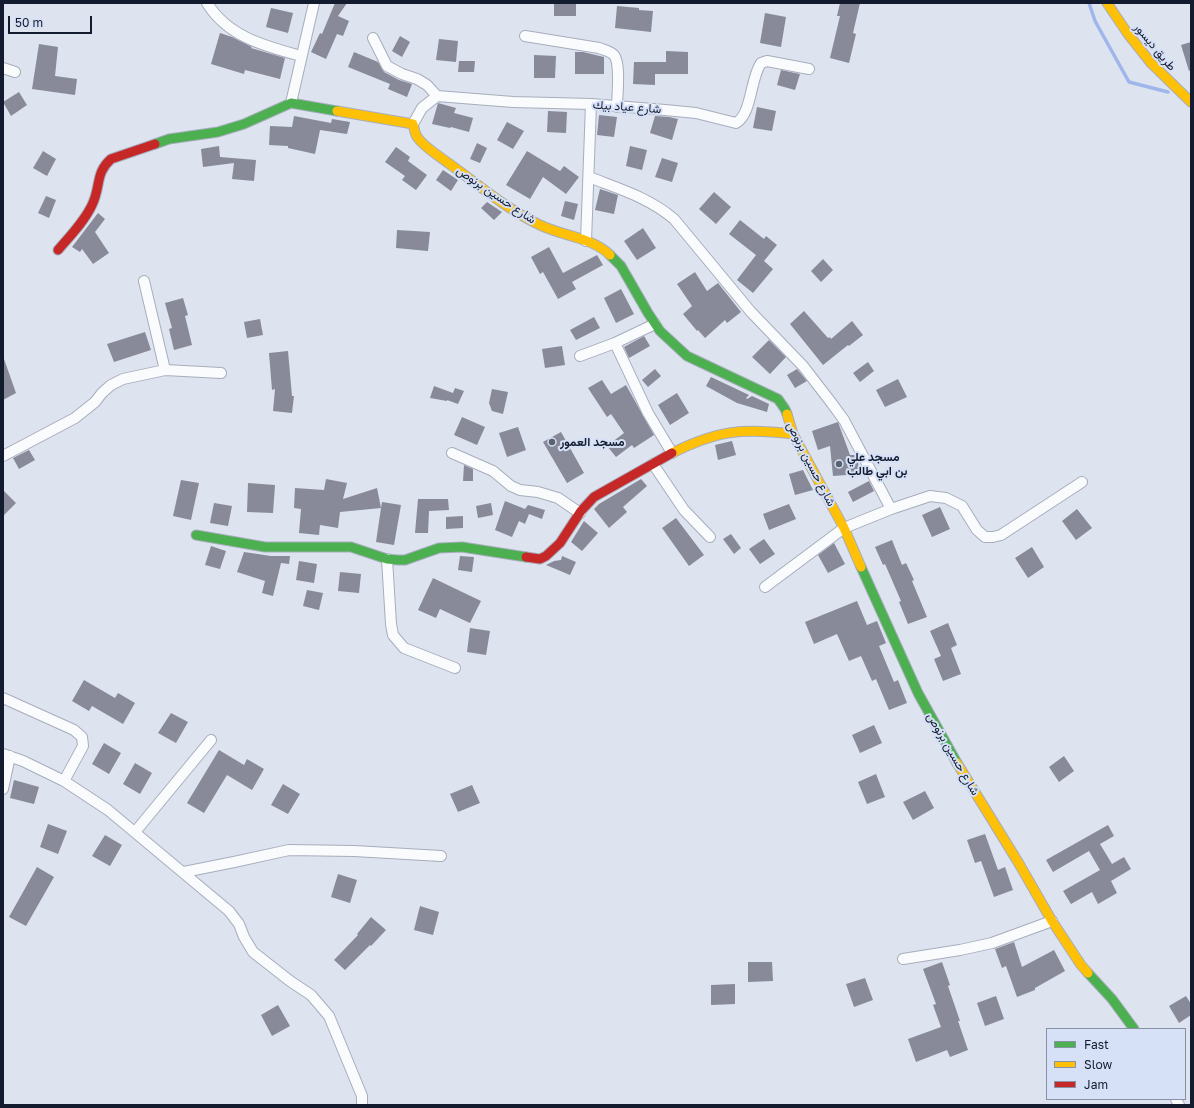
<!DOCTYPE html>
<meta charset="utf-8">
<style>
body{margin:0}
#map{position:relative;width:1194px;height:1108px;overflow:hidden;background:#dde3ef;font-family:"Golos Text",sans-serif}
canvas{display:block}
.frame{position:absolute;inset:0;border:4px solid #131c2f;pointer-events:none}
.legend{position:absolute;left:1046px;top:1028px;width:140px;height:72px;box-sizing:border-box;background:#d6e0f6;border:1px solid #8892a6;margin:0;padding:5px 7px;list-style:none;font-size:12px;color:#131c2f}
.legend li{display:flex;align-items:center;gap:8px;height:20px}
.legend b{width:20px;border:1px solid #8892a6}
.scale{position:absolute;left:8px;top:16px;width:84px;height:18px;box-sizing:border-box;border:2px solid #131c2f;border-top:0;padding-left:5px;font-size:12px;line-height:14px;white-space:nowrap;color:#131c2f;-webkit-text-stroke:3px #d6e0f6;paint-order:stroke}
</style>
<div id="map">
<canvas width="1194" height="1108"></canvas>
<div class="frame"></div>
<ul class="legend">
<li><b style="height:5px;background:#4caf50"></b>Fast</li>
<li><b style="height:5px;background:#ffc107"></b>Slow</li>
<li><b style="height:5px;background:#c62828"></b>Jam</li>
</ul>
<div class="scale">50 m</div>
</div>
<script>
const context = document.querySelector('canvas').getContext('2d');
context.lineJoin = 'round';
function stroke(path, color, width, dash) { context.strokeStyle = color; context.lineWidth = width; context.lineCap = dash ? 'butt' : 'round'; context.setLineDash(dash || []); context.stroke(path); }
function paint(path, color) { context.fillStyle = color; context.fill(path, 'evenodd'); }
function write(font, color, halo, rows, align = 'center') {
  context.font = font + ' "Golos Text",Vazirmatn,sans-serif'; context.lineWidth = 4; context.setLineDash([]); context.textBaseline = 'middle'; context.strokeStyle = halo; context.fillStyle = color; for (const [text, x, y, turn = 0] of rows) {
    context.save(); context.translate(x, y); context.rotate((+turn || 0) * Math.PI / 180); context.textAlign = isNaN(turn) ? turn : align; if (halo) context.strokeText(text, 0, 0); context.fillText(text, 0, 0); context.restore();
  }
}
stroke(new Path2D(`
 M1089,3L1095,21L1129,82L1168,92`), '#a0b6eb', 3.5);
paint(new Path2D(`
 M335,3H347L338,16L349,21L343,36L337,34L326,59L311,52L320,33L322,34Z
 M554,3H576V16H554Z
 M840,3H860L853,33L856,34L849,63L830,58L840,16H837Z
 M617,6L639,8V10L653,11L651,32L615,28Z
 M271,8L293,13L288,33L266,27Z
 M765,13L786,17L781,47L760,43Z
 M220,33L232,37L252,47L251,48L285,58L280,79L245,70L244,74L211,64Z
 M400,36L410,42L402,57L392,51Z
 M439,39L458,41L456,62L436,60Z
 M1191,42V70L1189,71L1181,45Z
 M39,44L58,47L55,76L77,79L75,95L32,89Z
 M666,51L688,52V74H655V85L633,84L634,62H666Z
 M354,52L378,62L384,72L399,80L412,84L407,97L388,89L390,84L348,67Z
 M575,52H583L604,57V74H575Z
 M534,55L556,56L555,78H534Z
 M459,61H475L474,72H458Z
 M781,70L800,74L795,90L777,85Z
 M19,92L27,105L11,116L3,102Z
 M438,103L456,108L454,113L473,118L469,132L451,127L450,128L432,124Z
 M757,107L776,111L772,131L753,128Z
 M548,111L567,112L566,133L547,132Z
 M599,115L617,117L614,137L597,135Z
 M294,116L331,123L332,119L350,122L347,134L320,130L315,154L288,148V146L269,145L270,126L292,127Z
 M655,116L669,117L678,119L672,140L650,133Z
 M507,122L524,131L513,149L497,140Z
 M477,143L487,148L480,163L470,159Z
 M219,146L220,157L256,160L254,181L232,179L234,163L203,167L201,149Z
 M630,146L647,150L642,170L626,166Z
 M396,147L410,157L408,161L427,175L416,190L402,180L405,176L385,162Z
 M43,151L56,159L47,176L33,168Z
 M527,151L560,171L564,166L579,177L566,194L543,177L530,199L506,185Z
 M662,158L678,163L672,182L655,177Z
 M443,170L458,180L451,191L436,180Z
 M600,189L618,195L614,214L595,210Z
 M714,192L731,207L716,224L699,209Z
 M46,196L56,200L49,218L38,213Z
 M565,201L578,204L574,220L561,216Z
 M487,202L502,212L494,220L481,208Z
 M98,213L105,219L95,232L109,253L93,264L82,249L80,252L72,247Z
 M740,220L764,239L766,236L777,245L764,261L773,269L753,293L737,280L756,255L729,234Z
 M643,228L656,248L637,260L624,241Z
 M397,230L430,232L428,251L396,248Z
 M549,247L563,273L597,255L603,265L572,282L576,289L558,299L543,272L540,274L531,257Z
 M823,259L833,270L821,282L811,271Z
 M695,272L707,291L718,283L741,312L727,323L725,320L705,338L698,330L697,331L683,314L692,306L677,284Z
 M621,289L634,314L616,323L604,298Z
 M183,298L188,315L185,316L192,345L174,350L169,329L172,328L165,303Z
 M804,311L828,338L830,337L831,339L852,321L863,335L849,346L848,345L823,365L790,324Z
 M594,317L600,328L576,340L570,330Z
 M260,319L263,335L247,338L244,322Z
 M145,332L151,350L114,362L107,344Z
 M644,336L650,346L629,358L624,347Z
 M769,340L786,357L770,374L752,357Z
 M562,346L565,365L545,368L542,349Z
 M288,351L292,396H294L292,413L273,411L275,389L272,390L269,353Z
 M3,359H4L16,393L3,400Z
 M868,362L874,371L860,382L853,373Z
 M655,369L661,376L648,387L642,380Z
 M797,369L807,381L795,388L787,375Z
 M711,377L749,395L746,398L747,399L752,396L769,404L767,412L737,403L706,386Z
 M898,379L907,397L885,407L876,390Z
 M602,380L611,394L626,385L654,435L634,448L632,445L616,457L607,446L624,433L611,414L607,417L588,388Z
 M434,386L453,393L455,388L464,391L458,404L447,400V401L430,398Z
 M492,389L508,392L503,414L492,411L489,403Z
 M677,393L689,413L670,425L658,405Z
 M462,417L485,427L477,445L454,435Z
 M838,422L850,455H855L858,460L859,474L833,476L830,446L818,450L812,431Z
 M518,427L526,450L507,457L499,433Z
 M561,432L584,473L567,483L543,442Z
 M732,441L736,455L718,460L715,445Z
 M29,450L35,460L19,469L13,458Z
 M464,465L473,469V481H463Z
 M803,470L813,490L795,495L789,474Z
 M326,479L347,483L343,499L377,488L381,508L382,502L401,505L394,545L376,542L381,508L340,512L338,528L320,525L319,535L299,533L301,509L294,508L295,488L324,490Z
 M641,479L647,486L623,507L627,512L609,528L594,509L599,504Z
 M181,480L199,483L191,520L173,516Z
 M869,481L874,491L853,502L848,492Z
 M248,483L275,485L273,513L247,512Z
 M3,490L16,503L3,516Z
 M418,499H448L449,510L429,511L428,533H415Z
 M505,501L525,509L528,505L545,510L542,519L529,514L525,524L519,521L512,537L495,530Z
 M214,503L232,506L228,526L210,523Z
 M491,503L493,515L478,518L476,506Z
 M789,504L796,519L769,530L763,514Z
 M940,507L950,529L932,537L922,515Z
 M1077,509L1092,528L1076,540L1062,521Z
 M463,516V528L446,529V517Z
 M676,518L704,555L689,566L662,528Z
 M584,521L598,533L582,551L571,542Z
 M731,534L741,548L734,554L723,539Z
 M764,539L775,554L760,564L749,549Z
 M892,540L902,565L906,563L914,580L912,581L927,617L908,624L899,602L901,601L885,564L883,565L875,547Z
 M834,543L845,564L828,573L818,555Z
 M211,546L226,551L220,569L205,565Z
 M1032,547L1044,567L1028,578L1015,558Z
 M244,552L271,556H290L289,564L281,563L273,596L262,593L265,581L237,572Z
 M460,556L474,557L472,572L458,570Z
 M562,556L576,562L570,575L546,565L554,561L561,560Z
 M299,561L317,564L314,583L296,580Z
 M340,572L361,574L359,593L338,591Z
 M433,578L481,601L470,623L440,609L436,618L418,610Z
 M307,590L323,593L319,610L303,606Z
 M857,601L867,625L877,621L886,643L879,646L894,682L898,680L907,703L889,710L876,679L872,681L861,656L849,661L837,634L814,644L805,622Z
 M948,623L957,645L951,648L961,674L943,681L934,659L941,656L930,631Z
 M470,628L490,631L486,655L467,652Z
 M84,680L115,698L118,693L135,703L123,724L92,706L89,711L72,701Z
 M171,713L188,722L176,743L158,733Z
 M874,725L882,743L860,753L852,735Z
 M104,743L121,753L109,774L92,764Z
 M219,750L244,765L247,759L264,769L252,790L227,775L204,813L187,803Z
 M1064,756L1074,771L1059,782L1049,767Z
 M135,763L152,773L140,794L123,784Z
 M876,774L885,797L867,804L858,782Z
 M14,780L39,787L34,804L10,798Z
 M283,784L300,794L288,814L271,805Z
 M472,785L480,803L458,812L450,794Z
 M925,791L934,808L913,820L903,802Z
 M48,824L67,831L58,854L40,847Z
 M1108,825L1114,836L1100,844L1112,864L1124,857L1131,869L1111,881L1117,893L1098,904L1092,892L1071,904L1063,891L1100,870L1089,851L1053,872L1046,860Z
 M985,834L998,870L1005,867L1013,890L994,897L981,861L975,863L967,840Z
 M105,835L122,845L110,866L92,856Z
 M37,867L54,877L26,926L9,917Z
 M338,874L357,880L350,903L331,897Z
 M420,906L439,912L433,935L414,930Z
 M371,917L386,930L371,946L370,945L345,970L334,960L358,935L357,934Z
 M1014,942L1022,967L1054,950L1065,971L1035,988V990L1017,997L1006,966L1002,968L995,949Z
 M748,962H772L773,981L748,982Z
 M942,962L950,985L948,986L960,1021H958L968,1050L950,1057L947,1050L916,1062L908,1039L941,1027L933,1005L936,1004L923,969Z
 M865,978L873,1000L854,1007L846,984Z
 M735,984V1004L711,1005V985Z
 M996,996L1004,1019L985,1026L977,1003Z
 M1186,996L1191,1004V1015L1179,1023L1169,1006Z
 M278,1005L290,1026L272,1036L261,1015Z`), '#888a99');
const street = new Path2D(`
 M207,3C228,37 265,46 301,56
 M525,36L599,48C604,50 610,51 614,55C621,64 617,95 617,107
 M373,38L387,66L402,74L417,79L427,85L437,96
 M3,68L15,72
 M291,103L314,3
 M413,124L422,108L437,96L513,102L591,104L665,110L696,113L736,123C752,114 750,79 761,63L767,61L809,69
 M589,177C619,189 648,197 674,219L751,312L803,366L830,401L844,420L891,509L844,528L765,587
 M586,241L591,104
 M144,281L165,370
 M615,343L648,413L672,453
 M580,356L615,343L655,324
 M452,453L493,471L511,486L520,490L538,492L558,498L580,513
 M3,456L75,418L95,402L102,393L111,385L123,379L165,370L221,373
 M653,464L684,510L710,537
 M891,509L930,496L946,498L962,506L977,530L985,537H993L1001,535L1082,482
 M387,559L391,624L393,635L404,648L455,668
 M3,698L74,730L82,737L83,746L64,781
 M3,754L23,761L64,781L108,810L229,911L239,924L244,937L253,952L290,981L311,995L329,1016L362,1096V1105
 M3,789L10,756
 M135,832L211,740
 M184,872L234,862L289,850L354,851L441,856
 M903,959L960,950L992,943L1052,921
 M1176,1099L1179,1105`);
const fast = new Path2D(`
 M155,144L169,139L218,132L244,124L291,103L337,111
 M610,255L621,266L648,313L660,331L687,356L778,399L785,409L787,414
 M196,535L265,547H351L387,559L398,560H405L439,548L462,547L526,557
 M861,567L918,693L957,763
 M1088,973L1112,999L1134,1029`);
const slow = new Path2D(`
 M1107,3L1128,34L1151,63L1191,102
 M337,111L413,124C414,128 415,135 418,138C424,147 442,158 451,165C480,186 508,210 540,225C562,236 592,237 610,255
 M787,414L793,434L844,528L861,567
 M672,453C718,430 743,428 793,434
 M957,763L1018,862L1052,921L1081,965L1088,973`);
const jam = new Path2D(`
 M58,250C70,236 84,222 92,205C101,187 95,173 111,159L155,144
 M526,557L540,559L546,556L560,543L581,511L594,497L672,453`);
stroke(street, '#a7adbc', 12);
stroke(fast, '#a7adbc', 11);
stroke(slow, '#a7adbc', 11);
stroke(jam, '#a7adbc', 11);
stroke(street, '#fafbfd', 10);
stroke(fast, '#4caf50', 9);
stroke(slow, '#ffc107', 9);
stroke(jam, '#c62828', 9);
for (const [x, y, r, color] of [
 [552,442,4,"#5a6272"],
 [839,464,4,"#5a6272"]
]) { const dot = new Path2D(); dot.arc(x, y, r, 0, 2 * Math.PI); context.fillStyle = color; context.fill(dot); stroke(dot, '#d6e0f6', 1.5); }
write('12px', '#131c2f', '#d6e0f6', [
 ["طريق ديسور",1155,47,50],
 ["شارع عياد بيك",627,107,4],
 ["شارع حسين برنوص",496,195,34],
 ["شارع حسين برنوص",811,464,63],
 ["شارع حسين برنوص",953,754,60]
]);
write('bold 12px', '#131c2f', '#d6e0f6', [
 ["مسجد العمور",560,442],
 ["مسجد علي",847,457],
 ["بن ابي طالب",847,471]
], 'left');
</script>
